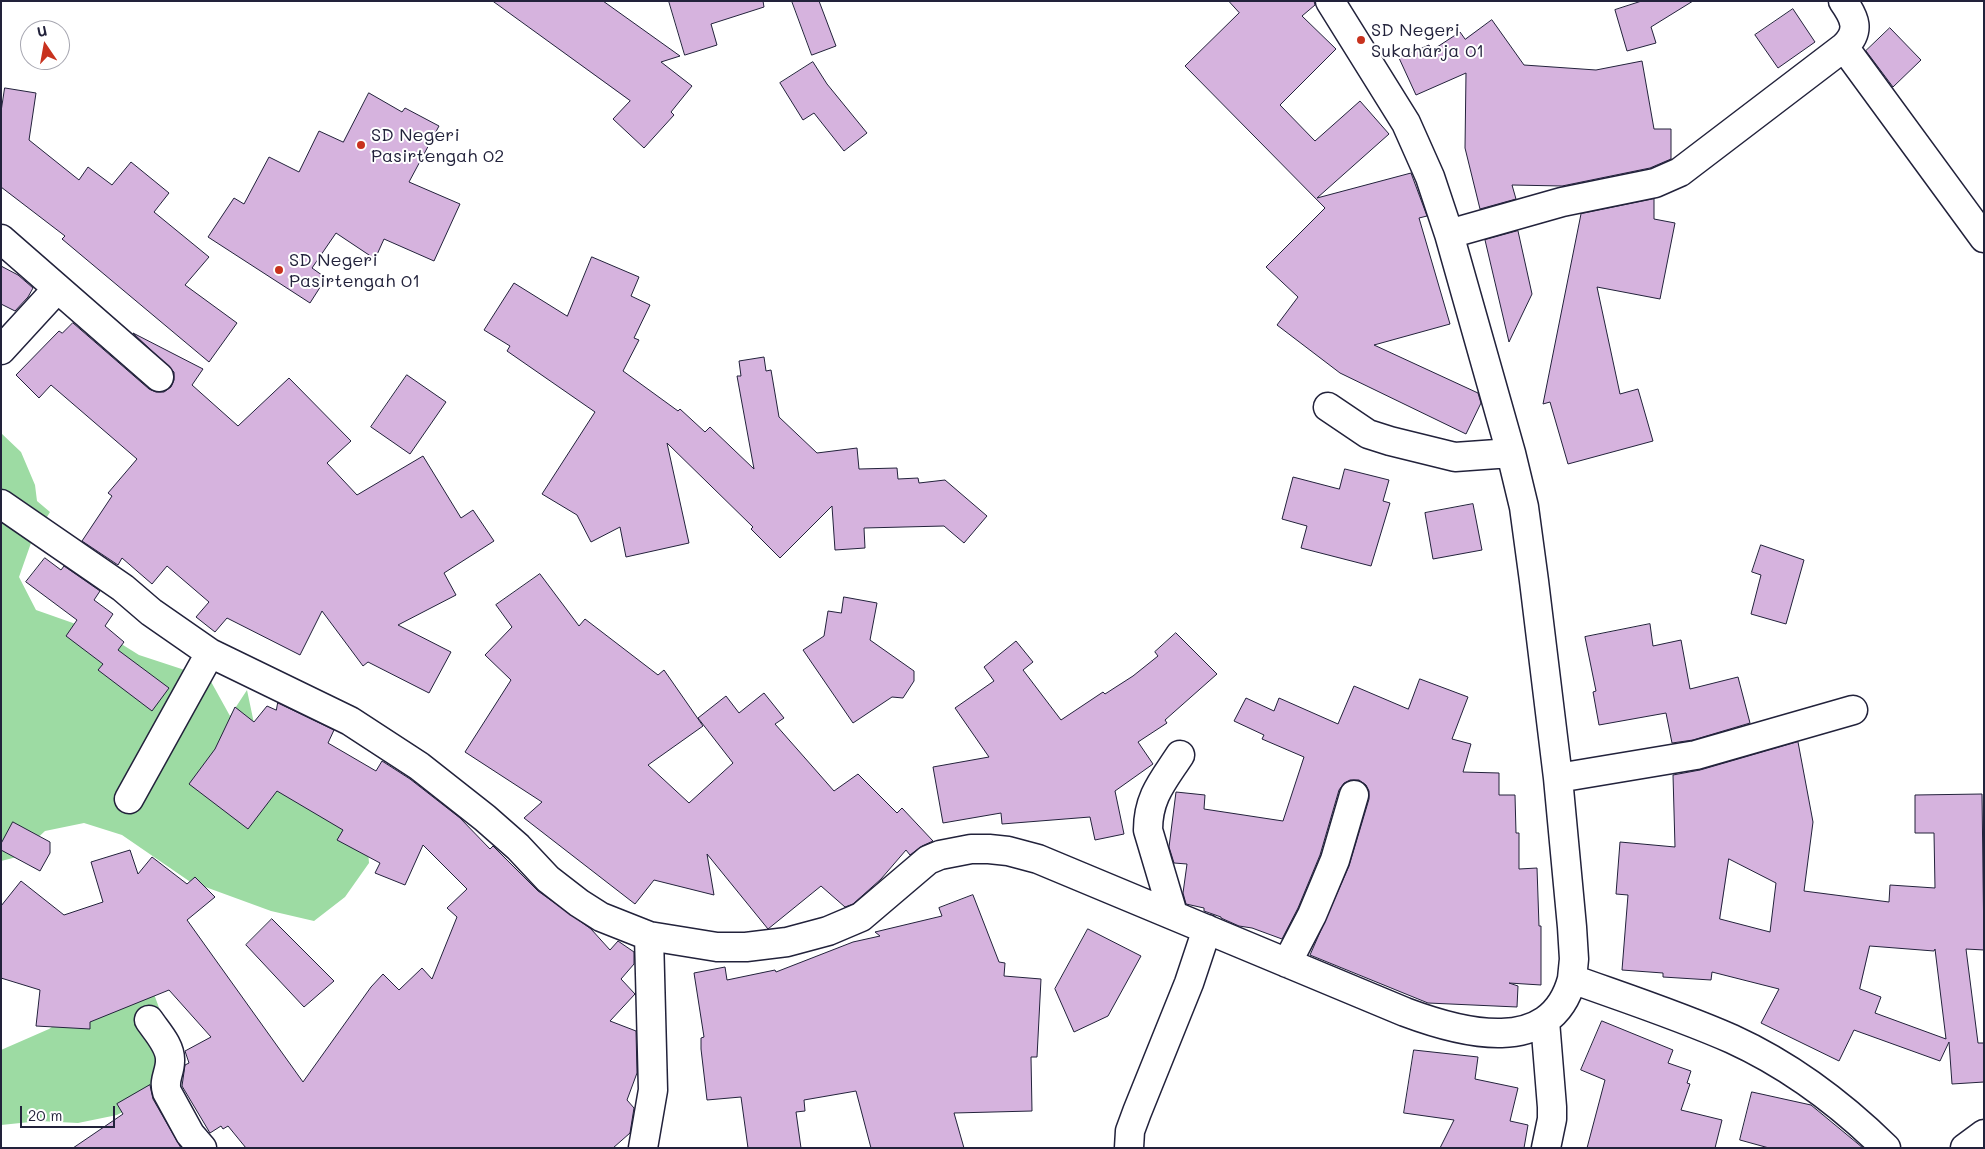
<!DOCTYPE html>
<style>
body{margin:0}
#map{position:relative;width:1985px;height:1149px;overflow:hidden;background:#fff;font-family:Mali,sans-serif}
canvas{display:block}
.frame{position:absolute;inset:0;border:2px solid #22223b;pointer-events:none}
.north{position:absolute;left:20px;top:20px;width:50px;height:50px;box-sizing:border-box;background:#fff;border:1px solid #a7a7b1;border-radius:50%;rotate:348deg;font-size:14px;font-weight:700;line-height:20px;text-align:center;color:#22223b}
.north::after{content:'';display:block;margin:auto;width:18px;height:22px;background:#c8321e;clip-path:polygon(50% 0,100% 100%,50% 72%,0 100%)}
.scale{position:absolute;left:20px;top:1106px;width:95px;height:22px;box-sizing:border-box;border:2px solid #22223b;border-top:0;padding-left:6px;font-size:15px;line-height:18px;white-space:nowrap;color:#22223b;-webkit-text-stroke:4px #fff;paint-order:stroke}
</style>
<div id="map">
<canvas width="1985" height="1149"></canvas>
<div class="frame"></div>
<div class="north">U</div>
<div class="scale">20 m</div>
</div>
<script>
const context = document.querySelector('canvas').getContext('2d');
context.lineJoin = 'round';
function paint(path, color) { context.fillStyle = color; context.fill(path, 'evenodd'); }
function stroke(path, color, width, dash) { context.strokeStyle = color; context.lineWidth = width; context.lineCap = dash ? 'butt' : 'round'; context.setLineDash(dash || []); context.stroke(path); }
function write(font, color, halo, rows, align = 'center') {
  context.font = font + ' Mali,sans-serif'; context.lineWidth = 4; context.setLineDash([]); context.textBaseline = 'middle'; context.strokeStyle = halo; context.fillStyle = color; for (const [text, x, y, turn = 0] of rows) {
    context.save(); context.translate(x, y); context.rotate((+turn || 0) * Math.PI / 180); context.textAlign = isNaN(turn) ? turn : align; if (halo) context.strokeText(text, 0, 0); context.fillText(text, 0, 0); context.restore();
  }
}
paint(new Path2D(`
 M1,433L21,452L35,485L37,501L50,512L31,543L19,577L36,610L107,635L139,655L209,678L230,716L247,690L256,733L276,709L278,710L366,827L369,863L345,897L314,921L271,911L189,881L122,835L84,823L45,831L17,857L1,861Z
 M154,994L166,1027L151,1097L117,1115L78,1123L40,1121L1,1125V1050L49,1029L90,1001Z`), '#9ddba3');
const building = new Path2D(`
 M493,1H603L680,56L661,62L692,86L671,112L674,115L644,148L613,119L630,101Z
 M669,1H763L764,7L711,24L717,45L685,55Z
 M792,1H819L836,46L812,55Z
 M1229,1H1314L1315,5L1302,16L1336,49L1280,105L1315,141L1360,101L1389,134L1317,198L1411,173L1427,216L1419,218L1450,324L1374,345L1478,393L1481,403L1466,434L1340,373L1277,325L1298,297L1266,267L1325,208L1185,66L1239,13Z
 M1642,1H1693L1651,27L1656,43L1627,51L1615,10Z
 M1793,9L1815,42L1778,68L1755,35Z
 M1492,20L1524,65L1596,70L1642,61L1654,129H1671V159L1650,168L1562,186L1512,185L1516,199L1480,209L1465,148L1466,73L1416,95L1399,58L1429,45L1431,51L1460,32L1465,39Z
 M1890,28L1921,60L1893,87L1866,51Z
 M813,62L827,84L867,133L844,151L814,113L803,120L780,83Z
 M5,88L36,93L29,140L79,180L88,167L112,185L131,162L169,193L154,212L209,257L185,285L237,323L209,362L62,239L65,236L1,187V112Z
 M369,93L402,112L405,108L439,126L409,182L460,204L434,261L384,239L375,259L336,233L312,268L326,278L310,303L208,237L234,198L244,204L269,157L299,172L319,131L343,142Z
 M1654,199V219L1675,223L1660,299L1597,287L1620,394L1638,389L1653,441L1568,464L1550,402L1543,404L1581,214Z
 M1518,231L1532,294L1509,342L1485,240Z
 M592,257L639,277L631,296L650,305L634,338L639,340L623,371L678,411L680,409L705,432L710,427L754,469L737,376H741L739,361L764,357L766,371L771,370L779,417L817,453L857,448L859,469L897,468L898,479L918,478L919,483L945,480L987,516L964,543L944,526L864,528L865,548L835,550L832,506L780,558L751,529L753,527L667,443L689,543L626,557L620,527L591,542L577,515L542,494L595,412L507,351L510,346L484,330L514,283L567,316Z
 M1,266L18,275L33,288L28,297L15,311L1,304Z
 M73,323L149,389L156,392H164L171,387L174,380V372L133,333L203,369L192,385L238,426L289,378L351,441L327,463L357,495L423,456L461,518L473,510L494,541L444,573L456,595L398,625L451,652L429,693L368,662L363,666L322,611L300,655L227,618L215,632L196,617L209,602L167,566L152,584L122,558L118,565L82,541L112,496L108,493L137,459L51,385L39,398L16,375L59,331L62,333Z
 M407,375L446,402L410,454L371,427Z
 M1345,469L1389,480L1383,501L1390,503L1371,566L1301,548L1307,526L1282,519L1293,477L1339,489Z
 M1473,504L1482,550L1433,559L1425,513Z
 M1761,545L1804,560L1786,624L1751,614L1761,575L1752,572Z
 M45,558L61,570L64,566L100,591L94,600L113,614L105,626L124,642L118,650L169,688L152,711L98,670L103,664L66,636L77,620L26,582Z
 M540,574L579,626L585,619L658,675L664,670L703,726L648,765L689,803L733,763L698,718L726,696L739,713L764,693L784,718L775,724L834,791L858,774L897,813L902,808L933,841L922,846L910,855L906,850L881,879L853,904L845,907L821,886L768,929L707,854L714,895L654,880L635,904L524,818L542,802L465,752L511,680L485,655L512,627L496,605Z
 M844,597L877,603L870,640L914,671V681L903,698L892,697L853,723L803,650L824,636L828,611L841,613Z
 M1650,624L1653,646L1681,640L1690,689L1738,677L1750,723L1693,740L1672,743L1666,713L1599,725L1593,692L1596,691L1585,637Z
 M1176,633L1217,674L1165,720L1167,723L1138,742L1153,764L1115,791L1124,834L1095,840L1090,817L1002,824L1001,813L943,823L933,767L989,757L955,708L994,681L984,667L1016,641L1033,662L1023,670L1061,720L1103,692L1105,694L1133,676L1158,656L1155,652Z
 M1420,679L1468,697L1452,739L1471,744L1463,772L1499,773V795H1515L1516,833H1519V869L1537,868L1539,926H1541V985L1509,983L1518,986L1517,1007L1428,1003L1310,955L1349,866L1369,799V791L1366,785L1359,780H1350L1344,783L1339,790L1320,855L1298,908L1282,939L1252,928L1239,926L1221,918V917L1204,911V908L1186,904L1183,893L1187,864L1174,863L1169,847L1176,792L1205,795L1204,809L1283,821L1304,757L1262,739L1264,735L1234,721L1246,698L1274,711L1279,698L1338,724L1354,686L1408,709Z
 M278,703L334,730L328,743L376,771L382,761L410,779L460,818L490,849L493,846L538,891L591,929L610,950L618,941L634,952V964L621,979L635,994L610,1021L636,1031L637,1073L627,1100L634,1108L630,1133L613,1148H246L228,1126L223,1129L221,1126L210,1133L182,1086L185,1065L189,1063L185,1051L211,1037L169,990L90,1022V1029L36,1026L40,990L1,978V906L21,881L64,915L103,902L91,862L130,850L138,874L152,857L187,884L195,877L215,897L187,920L303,1082L371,987L383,974L399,990L422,968L432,979L457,917L447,908L467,889L423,845L405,885L375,873L380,863L337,840L343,830L277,791L248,829L189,784L215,749L235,707L254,722L267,706L276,710Z
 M1798,742L1813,822L1804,891L1889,902L1890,885L1935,888L1934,833H1915V795L1982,794L1984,950L1966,949L1978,1043H1984V1082L1952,1084L1949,1042L1940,1061L1854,1030L1839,1061L1761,1023L1779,989L1712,972L1711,980L1663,977V973L1622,970L1628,895L1616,894L1620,842L1675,847L1673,775L1700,770ZM1729,859L1776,883L1770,932L1720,919ZM1870,946L1934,951L1935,949L1946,1039L1875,1013L1881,997L1860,989Z
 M13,822L50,842V853L40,871L1,850V844Z
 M973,895L999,962L1005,963L1004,976L1041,979L1037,1057H1031L1032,1111L954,1113L964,1148H871L856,1091L804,1100L805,1111L796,1112L801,1148H748L741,1097L707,1100L701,1049V1038L704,1037L694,973L725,967L727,980L775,970L776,972L853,942L880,936L875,932L942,916L939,908Z
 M272,919L334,981L304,1007L246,945Z
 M1088,929L1141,956L1108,1016L1074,1032L1055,989Z
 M1602,1021L1673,1050L1668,1063L1691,1071L1687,1083L1690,1084L1681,1110L1722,1120L1715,1148H1587L1605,1080L1581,1070Z
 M1414,1050L1478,1057L1475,1079L1518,1088L1510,1121L1528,1125L1524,1148H1440L1454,1120L1404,1113Z
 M150,1085L153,1099L181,1148H73L123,1114L117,1104Z
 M1752,1092L1811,1105L1863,1148H1769L1740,1140Z`);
paint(building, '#d6b3de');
stroke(building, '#22223b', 1);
const street = new Path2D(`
 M1330,1L1406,123L1430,177L1449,234L1511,453L1524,507L1534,581L1558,778L1572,927L1574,959L1572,979C1625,998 1680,1016 1732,1039C1789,1065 1841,1104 1886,1148
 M1843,1C1855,18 1861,31 1844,47
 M1449,234L1562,202L1655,183L1680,172L1844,47L1984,238
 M1,239L159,377
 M1,350L57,289
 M1328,407L1368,434L1390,441L1455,457L1511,453
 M1,504L123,588L151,612L210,653L350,721L419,766L485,818L518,847L548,879L579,903L601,917L649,936L717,947H746L787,942L828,931L861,917L928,860L940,855L971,849H989L1008,851L1038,859L1405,1012C1461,1033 1551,1058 1572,979
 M1558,778L1696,755L1853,710
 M129,799L210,653
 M1173,914L1148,830C1148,797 1163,781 1180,755
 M1287,963L1312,915L1335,860L1354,795
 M149,1020C157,1032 171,1046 170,1061C170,1073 163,1080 167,1092L190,1134L202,1148
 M1545,1021L1552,1107V1119L1546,1148
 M643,1148L653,1090L649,936
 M1129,1148L1130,1131L1137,1112L1189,983L1207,929
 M1965,1148L1984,1134`);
stroke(street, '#22223b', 31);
stroke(street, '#fff', 28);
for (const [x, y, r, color] of [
 [1361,40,5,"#c8321e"],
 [361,145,5,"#c8321e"],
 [279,270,5,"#c8321e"]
]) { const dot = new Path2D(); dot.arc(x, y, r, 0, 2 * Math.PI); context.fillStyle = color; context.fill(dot); stroke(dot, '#fff', 2); }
write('18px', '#22223b', '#fff', [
 ["SD Negeri",1371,30],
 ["Sukaharja 01",1371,51],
 ["SD Negeri",371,135],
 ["Pasirtengah 02",371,156],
 ["SD Negeri",289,260],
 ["Pasirtengah 01",289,281]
], 'left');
</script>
